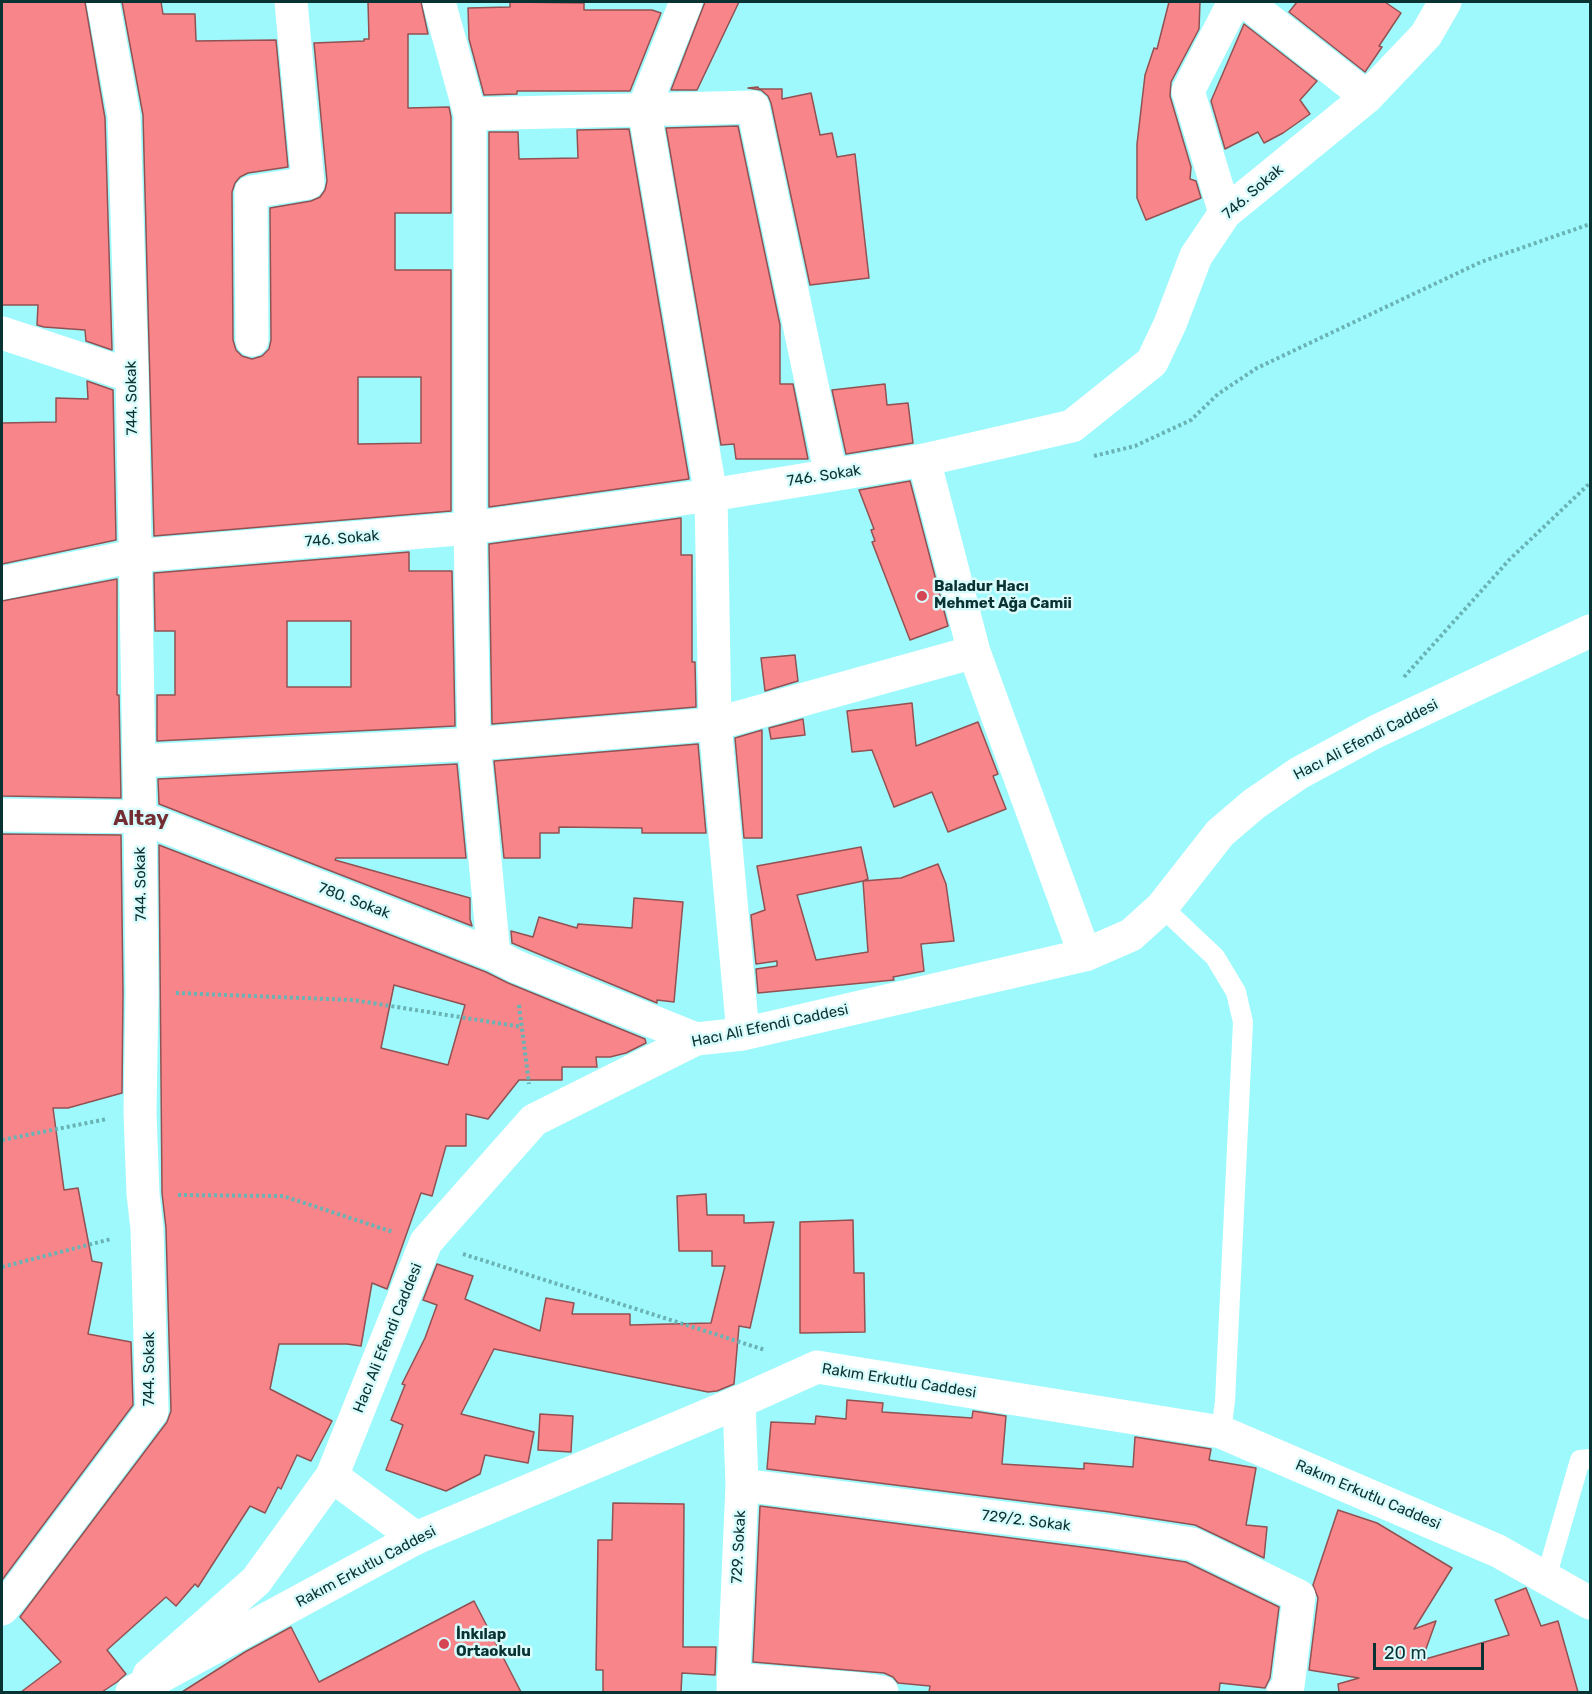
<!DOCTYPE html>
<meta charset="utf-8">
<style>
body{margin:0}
#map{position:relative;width:1592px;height:1694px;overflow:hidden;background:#9ef9fc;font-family:Rubik,sans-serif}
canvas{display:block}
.frame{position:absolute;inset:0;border:3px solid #093233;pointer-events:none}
.scale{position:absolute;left:1373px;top:1643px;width:111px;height:27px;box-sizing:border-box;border:3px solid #093233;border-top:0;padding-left:8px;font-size:18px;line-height:21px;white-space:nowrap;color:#093233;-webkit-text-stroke:4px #dafbfc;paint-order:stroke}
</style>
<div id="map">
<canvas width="1592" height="1694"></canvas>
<div class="frame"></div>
<div class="scale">20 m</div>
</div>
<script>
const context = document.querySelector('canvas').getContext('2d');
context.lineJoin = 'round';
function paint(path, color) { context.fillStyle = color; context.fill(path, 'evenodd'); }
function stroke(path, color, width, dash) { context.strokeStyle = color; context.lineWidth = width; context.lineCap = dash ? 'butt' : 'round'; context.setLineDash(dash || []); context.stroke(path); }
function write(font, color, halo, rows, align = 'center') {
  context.font = font + ' Rubik,sans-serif'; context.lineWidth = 5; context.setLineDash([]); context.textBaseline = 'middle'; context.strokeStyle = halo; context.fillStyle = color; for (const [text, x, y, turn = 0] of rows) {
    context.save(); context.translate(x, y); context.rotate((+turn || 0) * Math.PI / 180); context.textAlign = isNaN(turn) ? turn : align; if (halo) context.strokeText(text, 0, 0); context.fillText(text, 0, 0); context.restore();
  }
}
const building = new Path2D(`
 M2,2H85L105,118L112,350L86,341L85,330L44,327L37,325L38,305H2Z
 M122,2H161L163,14H195L196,41L276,40L288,167L248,173L240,177L235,183L232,192L233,340L236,350L242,356L252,359L262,356L269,349L271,340L270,208L311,201L320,197L325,190L327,181L314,43L364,41V39H369L368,2H421L428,34H408V108L449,107L451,117V213H395V270H451V511L154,536L143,115ZM358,377H421V443L358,444Z
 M510,2L584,3V10H652L661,13L630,91H517V94L484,95L469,39L468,8L510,7Z
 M705,2H739L697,90H671Z
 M1169,2H1200L1199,29L1171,82L1170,96L1191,167L1190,179L1196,181L1201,198L1146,220L1137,198V144L1145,75L1154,48L1157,49Z
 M1297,2H1385L1401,13L1379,46L1382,47L1365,72L1289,12Z
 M1244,24L1317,81L1300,100L1310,114L1283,133L1264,143L1258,132L1225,149L1211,101Z
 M758,87L759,89H782V99L811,93L820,135L832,133L837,157L855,154L869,278L810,285L771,103L768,96L761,90L748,88Z
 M738,126L780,325V384H793L808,459H736L734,444L721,445L666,128Z
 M629,129L689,479L489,507V132H518L519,159L578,158L577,130Z
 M87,381L113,390L116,540L2,564V423L56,422V398L88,399Z
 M885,384L887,405L908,403L913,443L846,454L832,390Z
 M910,481L948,626L910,640L872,542L875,541L871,530L874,529L859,490Z
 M681,518V555H692V662H695L696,707L492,724L489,544Z
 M409,552V571H452L455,726L157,741V695H175V631H155L154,573ZM287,621H351V687H287Z
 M117,579V695H119L121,798L2,796V601Z
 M795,655L798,681L765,691L761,658Z
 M912,703L916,746L978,722L998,774L993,776L1006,809L948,832L932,792L894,807L872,750L852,752L847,711Z
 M803,719L805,735L771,739L769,728Z
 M762,730V838H744L735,738Z
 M698,744L706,833H642V828L559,827V833H540V858H504L494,761Z
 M457,764L466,858H336L335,860L470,898V919L472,926L159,804L158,779Z
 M2,834L121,835L123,992L122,1093L68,1108H53L64,1190L78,1188L92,1261L102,1263L88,1334L131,1342L133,1405L2,1580Z
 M159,845L486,972L508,983L645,1039L646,1043L626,1053L610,1057H596L597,1067H562V1080H519L488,1119L466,1114V1146H446L432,1196L421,1193L387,1289L372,1283L361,1346L347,1344H279L270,1389L332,1421L311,1461L297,1455L281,1489L278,1487L265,1513L250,1506L198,1587L195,1584L176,1606L166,1597L107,1650L126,1674L117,1682L102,1692H21L61,1662L20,1617L167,1422L171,1411L166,1228L162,1193ZM394,985L465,1005L448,1065L381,1048Z
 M861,847L868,879L863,881L901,878L938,864L946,884L954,941L921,944L924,971L893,977L894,980L758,993L756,969L777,966V961L756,964L751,915L765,910L757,866ZM863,881L868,952L816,960L797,895Z
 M634,898L683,902L674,1002L657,1000V1003L512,943L511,931L533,937L539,917L577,928L578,924L632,928Z
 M706,1194L707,1215H744V1223L774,1222L750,1328L739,1326L734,1384L717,1391L708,1392L494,1349L461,1414L534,1432L528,1463L485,1455L480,1474L446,1491L386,1470L403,1425L391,1420L405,1385L402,1384L425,1338L437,1305L423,1300L437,1264L473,1276L465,1299L540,1331L546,1298L574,1303L572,1314H630V1325L711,1323L725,1266H712V1251H679L677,1196Z
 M853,1220L854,1273H864L865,1332L800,1333V1222Z
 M847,1400L883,1403L882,1412L972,1418L973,1411L1006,1416L1002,1464L1084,1469V1463L1133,1467L1135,1437L1211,1449L1209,1460L1256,1468L1246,1525L1267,1527L1264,1558L1195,1525L1110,1512L767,1469L771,1422L815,1424L816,1416L846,1419Z
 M540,1414L573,1416L571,1452L538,1450Z
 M613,1503L684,1504L683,1647H716L715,1675L682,1673L681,1692H603V1670H596L598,1540H612Z
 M760,1506L1105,1550L1186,1562L1279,1607L1270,1678L1265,1688L1220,1683L1219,1692H929L930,1686L898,1683L893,1677L884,1673L753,1662Z
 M1338,1510L1377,1523L1452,1568L1414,1629L1436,1621L1422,1660L1509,1635L1495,1600L1526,1588L1541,1626L1558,1621L1578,1692H1339L1338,1684L1359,1678L1309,1670L1318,1598L1313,1585Z
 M474,1601L521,1692H182L245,1652L291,1627L319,1682Z`);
paint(building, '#f88589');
stroke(building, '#925152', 1.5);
stroke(new Path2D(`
 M1094,456L1135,446L1191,420L1218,394L1257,368L1481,262L1590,224
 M1404,677L1510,559L1590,483
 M176,993L353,1000L522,1027
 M519,1005L529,1084
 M2,1140L107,1119
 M178,1195L283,1196L393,1232
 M463,1254L765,1350
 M2,1267L111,1239`), '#69b3b5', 4, [3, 3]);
stroke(new Path2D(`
 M1162,907L1215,957L1236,992L1243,1022L1225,1401L1221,1432
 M1546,1578L1580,1460L1590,1459`), '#fff', 20);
stroke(new Path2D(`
 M439,2L470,114V528L474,744L494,955
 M686,2L644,108L711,495L715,724L743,1034
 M1246,2L1367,97
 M470,114L753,107L831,475
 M1225,213L1188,91L1234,2
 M2,333L132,376
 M252,340L251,192L308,183L291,2
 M2,583L134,556L470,528L711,495L924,460L1072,426L1152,362L1170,324L1196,256L1225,213L1367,97L1426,35L1445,2
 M974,652L1085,955
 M139,761L474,744L715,724L974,652L924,460
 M2,815L140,817L494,955L515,966L696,1039
 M332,1476L416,1538
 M742,1485L1108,1531L1192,1544L1299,1596L1288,1686L1283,1692
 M2,1609L17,1591L152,1411L147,1229L143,1194L140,1113L142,992L140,817L132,376L124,116L103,2
 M149,1675L256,1581L332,1476L426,1242L534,1120L696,1039L743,1034L1085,955L1131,935L1162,907L1220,833L1254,804L1299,773L1375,732L1590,631
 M733,1679L859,1689L882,1692
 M733,1692L742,1485L739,1402`), '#fff', 33);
stroke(new Path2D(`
 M132,1692L416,1538L739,1402L817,1367L1221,1432L1498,1551L1590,1603`), '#fff', 33);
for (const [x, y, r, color] of [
 [922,596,6,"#d54553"],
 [444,1644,6,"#d54553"]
]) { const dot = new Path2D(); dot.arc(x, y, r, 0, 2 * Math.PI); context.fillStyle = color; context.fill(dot); stroke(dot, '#dafbfc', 2); }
write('15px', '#093233', '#dafbfc', [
 ["746. Sokak",1253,192,-41],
 ["744. Sokak",132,398,-91],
 ["746. Sokak",824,476,-9],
 ["746. Sokak",342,539,-5],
 ["Hacı Ali Efendi Caddesi",1366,740,-27],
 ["744. Sokak",141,884,-91],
 ["780. Sokak",354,901,21],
 ["Hacı Ali Efendi Caddesi",770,1026,-12],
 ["Hacı Ali Efendi Caddesi",388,1338,-68],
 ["744. Sokak",150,1369,-90],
 ["Rakım Erkutlu Caddesi",899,1381,9],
 ["Rakım Erkutlu Caddesi",1368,1495,23],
 ["729/2. Sokak",1026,1521,7],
 ["729. Sokak",739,1547,-87],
 ["Rakım Erkutlu Caddesi",366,1567,-28]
]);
write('bold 15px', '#093233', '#dafbfc', [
 ["Baladur Hacı",934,587],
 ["Mehmet Ağa Camii",934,604],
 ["İnkılap",456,1635],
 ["Ortaokulu",456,1652]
], 'left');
write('bold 21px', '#742d32', '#dafbfc', [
 ["Altay",141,819]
]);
</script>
